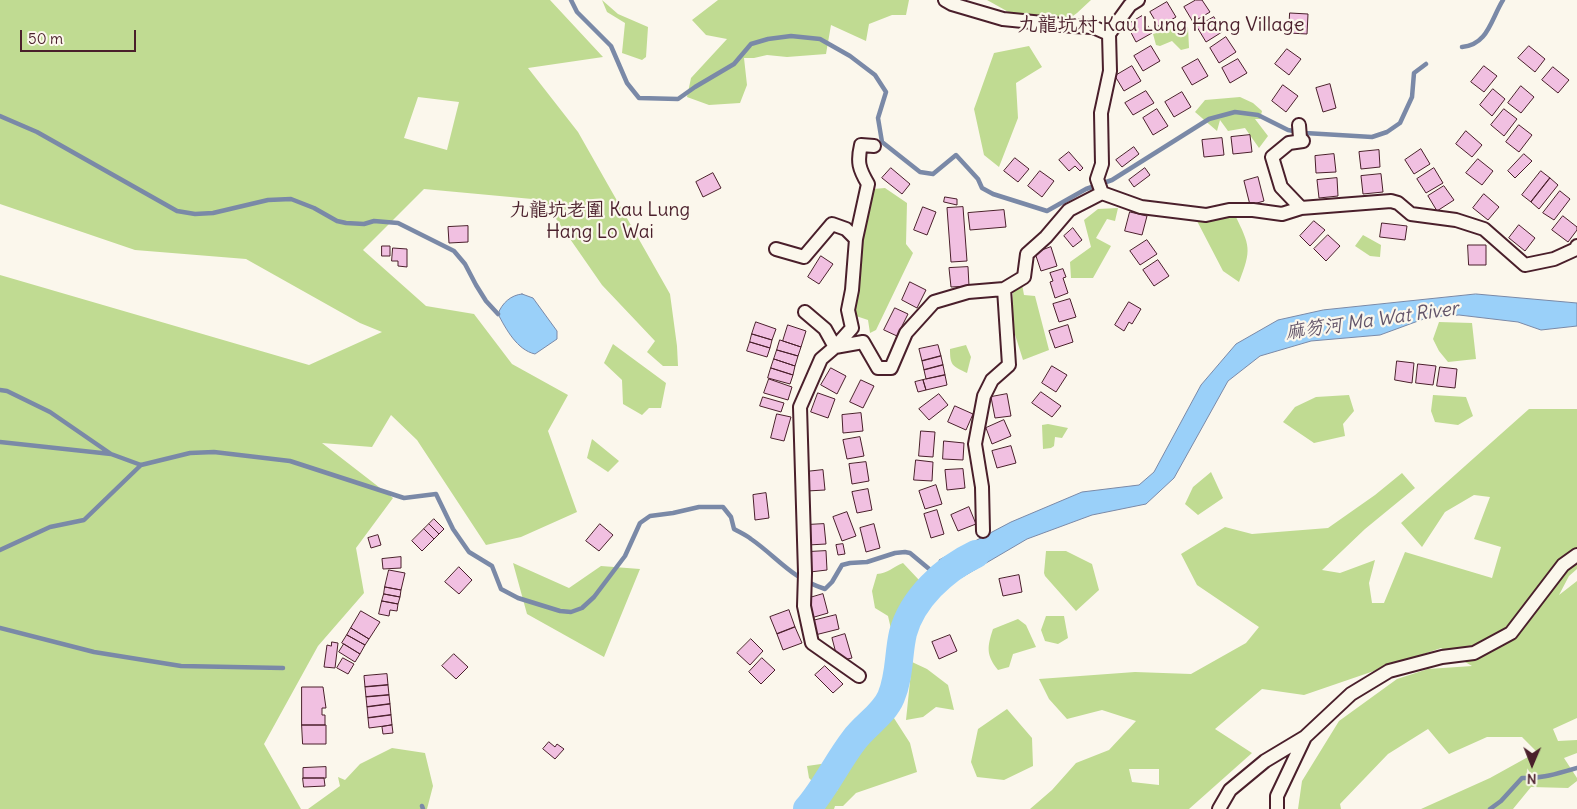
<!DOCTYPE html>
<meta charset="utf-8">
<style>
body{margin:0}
#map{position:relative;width:1577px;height:809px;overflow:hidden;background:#fbf7ec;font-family:Delius,sans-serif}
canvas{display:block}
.north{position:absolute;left:1507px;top:739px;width:50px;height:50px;-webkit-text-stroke:4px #fbf7ec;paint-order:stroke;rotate:181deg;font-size:14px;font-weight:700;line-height:20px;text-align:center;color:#4a1f2b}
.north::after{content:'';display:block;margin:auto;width:18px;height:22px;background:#4a1f2b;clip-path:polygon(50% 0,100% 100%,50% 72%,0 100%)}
.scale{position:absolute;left:20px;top:30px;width:116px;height:22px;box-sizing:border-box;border:2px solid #4a1f2b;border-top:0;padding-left:6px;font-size:15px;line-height:18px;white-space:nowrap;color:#4a1f2b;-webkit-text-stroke:4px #fbf7ec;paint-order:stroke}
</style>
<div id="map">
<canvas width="1577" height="809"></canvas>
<div class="north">N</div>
<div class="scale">50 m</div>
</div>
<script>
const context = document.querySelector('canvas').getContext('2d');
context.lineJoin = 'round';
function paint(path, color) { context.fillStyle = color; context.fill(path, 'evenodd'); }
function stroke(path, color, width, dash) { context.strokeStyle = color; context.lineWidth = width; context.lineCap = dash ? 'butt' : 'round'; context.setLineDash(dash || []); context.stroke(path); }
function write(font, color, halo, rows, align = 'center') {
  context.font = font + ' Delius,"LXGW WenKai TC",sans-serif'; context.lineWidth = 4.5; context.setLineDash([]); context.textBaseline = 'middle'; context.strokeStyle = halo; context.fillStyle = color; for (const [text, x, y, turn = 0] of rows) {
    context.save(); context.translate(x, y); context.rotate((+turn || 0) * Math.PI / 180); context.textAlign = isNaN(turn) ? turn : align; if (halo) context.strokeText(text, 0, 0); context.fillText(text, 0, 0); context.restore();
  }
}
paint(new Path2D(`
 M0,0H550L603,57L528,68L578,132L670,294L677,346L678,366H663L647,352L655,341L602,285L543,200L424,189L363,250L426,306L474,314L512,364L568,395L548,431L577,512L521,537L486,545L417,440L391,415L372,447L322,443L393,498L356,548L364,593L318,646L264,744L301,809H0V275L309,365L382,332L360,323L246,259L135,250L0,204ZM418,97L459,102L447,150L404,138Z
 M602,0L618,14L648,27L646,57L642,60L622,53L625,23L607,12Z
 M718,0H909L906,15H892L869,24L866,41L831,25L826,54L787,57L767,55L754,58H744L747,85L740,103L709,105L687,97L691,78L727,39L706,35L692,20Z
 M987,0H1091L1077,13L1048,34Z
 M1179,27H1188L1189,48L1181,50L1172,41L1160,46L1156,45L1153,34Z
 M1029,46L1042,67L1016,83L1018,118L999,167L984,155L974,109L994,53Z
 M1240,97L1253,103L1262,111L1260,119H1255L1268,136L1259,148L1245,128L1228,131L1220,120L1217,131L1195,112L1205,100Z
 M885,188L907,203L906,244L913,253L876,330L870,333L868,320L853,315L859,243L873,189Z
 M1118,208L1115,221L1107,219L1096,238L1111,246L1093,278H1071L1070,262L1091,247L1084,220L1098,209Z
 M1235,215C1250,246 1252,249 1239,282L1223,271L1197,221Z
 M1363,235L1381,245L1380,257L1370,256L1355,246Z
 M1022,284L1024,295L1035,296L1049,350L1023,360L1012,325L1013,286Z
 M1439,322L1472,323L1476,359L1448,362L1439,351L1433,339Z
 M613,344L666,383L661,408H649L642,415L623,404L622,380L604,363Z
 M966,345L971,357L967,373C952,366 950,365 950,349Z
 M1349,395L1354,411L1343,424L1345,436L1314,443L1283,422L1295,407L1316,397Z
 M1433,395L1466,397L1473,416L1458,425L1435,422L1431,411Z
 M1529,409H1577V569L1569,576L1559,595L1577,581V718L1553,729L1558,741L1577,740V753L1564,758L1577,778V781L1568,788L1531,787L1513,809H1421L1490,778L1537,752L1522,737H1487L1449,754L1428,729L1388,754L1340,804L1341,809H1298L1302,781L1339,721L1397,679L1428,669L1472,666L1441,648L1304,695L1262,689L1215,729L1252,753L1189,809H1030L1052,790L1076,763L1109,750L1136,721L1102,710L1067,719L1049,699L1039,679L1135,672L1191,674L1246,643L1259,627L1197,585L1181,554L1225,527L1252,534L1328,528L1375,495L1402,473L1415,488L1365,529L1322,570L1340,573L1375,560L1369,583L1372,603H1384L1405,552L1492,578L1501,547L1474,539L1490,497L1474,495L1445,512L1422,547L1401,523ZM1129,769H1159V785L1132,782Z
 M1048,424L1068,428L1062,438L1055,437L1054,446L1051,448L1043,449L1042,425Z
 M592,439L619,461L608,472L587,458Z
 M1211,472L1223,498L1198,515L1185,504L1193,487Z
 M1046,551H1066L1092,564L1099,590L1076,611L1045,576L1044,573Z
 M513,563L569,588L601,566L640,569L604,657L527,614Z
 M903,563L919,580L916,584L927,599L919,621L905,616L901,622L897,621L894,629H891L888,616L875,608L872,591L877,574C888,573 893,567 903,563Z
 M1046,616H1064L1068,638L1058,644L1045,641L1041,630Z
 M1018,619L1026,625L1036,647L1013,654L1009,667L998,670C986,655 987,647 993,629Z
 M912,662L927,669L948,685L954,710L936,707L923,717L906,720Z
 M1007,709L1032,738L1033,766L1004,780L977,777L971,762L978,729Z
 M892,715L910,743L917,772L856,793L843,806H835L834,809H814L806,787L837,791L849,761L863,737Z
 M392,748L425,753L433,786L427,809H308L340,786L338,777L345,780L360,764Z
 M828,763L830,784H815L809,778L807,766Z`), '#c0db92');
const water = new Path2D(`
 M522,294L533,298L557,331V339L535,354C517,350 506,329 498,314C502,303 511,295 522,294Z
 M1476,294L1577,303V326L1541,330L1518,322L1459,315L1429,317L1380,335L1311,341L1260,356L1228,381L1174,478L1146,504L1092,515L1027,539L947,586L939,560L1011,522L1082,492L1139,485L1154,472L1201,385L1236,344L1278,320L1323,310Z`);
paint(water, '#9ad0f9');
stroke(water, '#7a89a7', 1);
stroke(new Path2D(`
 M571,0L577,12L611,46L627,83L639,98L678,99L695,87L734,64L751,44L768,39L791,36L820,39L850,56L875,75L886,92L878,118L882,142L920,172L933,174L956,155L978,179L982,188L993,194L1047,211L1086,189L1112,180L1209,119L1235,112L1258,115L1288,130L1305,133L1372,137L1387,132L1400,123L1412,97L1414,73L1426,64
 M1462,47C1488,45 1491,19 1503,0
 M0,116L37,132L177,211L195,214L213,213L268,200L291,199L314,208L337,221L346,223L364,224L374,221L398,223L454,251L465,264L476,285L486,301L498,314
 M0,390L7,391L50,412L111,454L141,465L190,453L214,452L290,461L404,498L436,494L453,529L469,552L492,566L501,589L518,598L560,611L571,612L582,608L594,597L625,556L640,523L650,516L673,513L699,507H723L731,517L734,529C739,532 746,535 751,539C777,557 792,579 825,589L832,582L842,565L850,563L867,562L895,553L905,552L910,553L940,578
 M0,442L111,454
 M0,550L50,527L84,520L141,465
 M0,628L94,652L181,666L283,668
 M422,806L423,809
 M1490,809L1501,801L1522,778C1542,779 1558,773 1577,768`), '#7a89a7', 4.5);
stroke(new Path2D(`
 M807,809C826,787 837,762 854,740C865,725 884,714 891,697C900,676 898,654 903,633C912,599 944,569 976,554`), '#9ad0f9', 28);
const building = new Path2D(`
 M1196,0H1202L1210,12L1193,22L1184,7Z
 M1167,2L1176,17L1159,27L1150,12Z
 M1290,13L1308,14L1307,34L1289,33Z
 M1142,16L1152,33L1136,42L1127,25Z
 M1214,17L1222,32L1206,42L1197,27Z
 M1226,37L1236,52L1219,63L1210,48Z
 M1151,46L1160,61L1143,71L1134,56Z
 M1529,46L1545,59L1535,72L1518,58Z
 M1287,49L1301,59L1289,75L1275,64Z
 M1198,59L1208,76L1192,85L1182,68Z
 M1238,59L1247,73L1230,83L1222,68Z
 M1132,66L1141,81L1124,91L1115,76Z
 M1484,66L1497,76L1484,92L1471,82Z
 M1553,67L1569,80L1558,93L1542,80Z
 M1330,84L1336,108L1323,112L1316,88Z
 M1283,85L1298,96L1286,112L1272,101Z
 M1521,86L1534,97L1521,113L1508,103Z
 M1493,89L1505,99L1492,116L1480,105Z
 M1146,91L1154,103L1133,115L1125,103Z
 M1182,92L1191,107L1174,117L1165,102Z
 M1157,109L1168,126L1153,135L1143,118Z
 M1504,109L1517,119L1504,136L1491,125Z
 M1519,125L1532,135L1519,152L1506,142Z
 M1466,131L1482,145L1472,157L1456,144Z
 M1250,135L1252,152L1233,154L1231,137Z
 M1222,138L1224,155L1204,157L1202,140Z
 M1134,147L1139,154L1122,167L1116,160Z
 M1421,149L1430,164L1414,174L1405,160Z
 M1379,150L1380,167L1361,169L1359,152Z
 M1069,152L1083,168L1080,171L1075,166L1069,171L1059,160Z
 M1334,154L1336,172L1316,173L1315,156Z
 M1524,154L1532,161L1515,178L1508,171Z
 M1015,158L1029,169L1018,182L1004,171Z
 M1478,159L1493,171L1482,185L1466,173Z
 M891,168L910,184L902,194L882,178Z
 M1145,168L1150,175L1134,187L1129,180Z
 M1434,168L1443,183L1426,193L1417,179Z
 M1040,171L1054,181L1042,197L1028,186Z
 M1541,171L1550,178L1531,202L1522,195Z
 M713,173L721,188L703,197L696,182Z
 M1381,174L1383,192L1363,194L1361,176Z
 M1258,177L1264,201L1250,205L1244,181Z
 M1337,178L1338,196L1319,198L1317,180Z
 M1550,178L1558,185L1539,209L1531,202Z
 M1444,186L1454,200L1437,211L1428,196Z
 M1560,191L1570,199L1554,220L1543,213Z
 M1484,194L1499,207L1488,220L1473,208Z
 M945,197L957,199V205L944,202Z
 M923,207L936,212L927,235L914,230Z
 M963,207L967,261L951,262L947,208Z
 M1004,210L1006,227L970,230L968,213Z
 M1130,212L1147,216L1142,235L1125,231Z
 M1563,216L1577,227V230L1568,242L1552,230Z
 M1314,221L1325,230L1310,246L1300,236Z
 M1382,223L1407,226L1405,240L1380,237Z
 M1519,225L1535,238L1525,251L1509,238Z
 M468,226V242L449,243L448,227Z
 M1073,228L1082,240L1073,247L1064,236Z
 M1328,235L1340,246L1326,261L1314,249Z
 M1147,240L1157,254L1140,265L1130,251Z
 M1468,245H1486V265H1469Z
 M382,246H390V256H382Z
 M1051,247L1057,266L1041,271L1035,253Z
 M393,248L407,249V267L398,266V261H392Z
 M821,256L833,264L819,284L808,277Z
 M1158,260L1169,276L1154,286L1143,270Z
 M968,267L969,286L951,287L949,268Z
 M1063,269L1066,277L1063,278L1068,293L1055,298L1050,282L1053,281L1050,273Z
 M910,282L926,290L917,308L902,300Z
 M1070,299L1076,317L1059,322L1053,304Z
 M1129,302L1141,309L1132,324L1129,322L1124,331L1115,325Z
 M895,308L908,314L897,336L884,330Z
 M756,322L776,329L772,340L752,334Z
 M788,325L806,331L801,347L783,341Z
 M1068,325L1073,342L1055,348L1049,331Z
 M752,334L772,340L770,348L750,342Z
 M780,340L801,347L798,356L777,350Z
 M750,342L770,348L767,357L747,351Z
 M938,345L941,356L922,361L919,349Z
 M777,350L798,356L795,366L774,359Z
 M941,356L943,365L924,370L922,361Z
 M774,359L795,366L793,375L771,368Z
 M1397,361L1414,363L1412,383L1395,380Z
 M1418,364L1436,366L1433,385L1416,383Z
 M943,365L945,375L926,379L924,370Z
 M1052,366L1067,375L1056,392L1042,383Z
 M1440,367L1457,369L1455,388L1437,386Z
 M771,368L793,375L790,384L768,378Z
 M831,368L846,376L837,394L821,385Z
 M945,375L947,385L926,390L923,380Z
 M769,379L792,387L788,400L764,393Z
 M861,380L874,386L863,408L850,402Z
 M923,380L926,390L918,392L915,382Z
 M1041,392L1061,406L1052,417L1032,403Z
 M818,393L835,399L828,418L811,412Z
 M939,394L948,405L929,420L919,409Z
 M1007,394L1011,416L995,418L991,397Z
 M763,397L784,403L781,412L760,406Z
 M955,406L973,414L966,430L948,422Z
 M861,413L863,431L843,433L842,415Z
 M777,414L791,417L784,441L771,438Z
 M1004,420L1011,436L992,444L986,428Z
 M921,431L935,432L933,457L919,456Z
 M860,437L864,456L847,459L843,440Z
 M944,441L964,443L963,460L943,459Z
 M1011,446L1016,463L997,468L992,451Z
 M916,460L933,462L932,481L914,480Z
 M866,462L869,481L852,484L849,464Z
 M963,469L965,488L947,490L945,470Z
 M823,470L825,490L807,491L805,472Z
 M936,485L942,504L925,509L919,491Z
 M868,489L872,510L857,513L852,492Z
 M766,493L769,518L755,520L753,495Z
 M969,507L976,524L958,531L951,515Z
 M937,510L944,534L931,538L924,514Z
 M847,512L856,536L842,541L833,517Z
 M434,519L444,529L439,534L429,524Z
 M429,524L439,534L434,539L424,529Z
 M600,524L613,535L599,551L586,541Z
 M824,524L826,544L808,545L806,525Z
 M874,524L880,548L866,552L860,528Z
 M424,529L434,539L422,551L412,541Z
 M378,535L381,545L371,548L368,538Z
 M843,544L845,554L838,555L836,545Z
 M826,551L827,570L810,572L808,552Z
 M401,557V568L383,569L382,559Z
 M459,567L472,580L459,594L445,582Z
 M389,570L405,573L401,590L385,587Z
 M1019,575L1022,592L1003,596L999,579Z
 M385,587L401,590L400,597L384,594Z
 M384,594L400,597L398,604L382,601Z
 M823,594L828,613L811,618L806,599Z
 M382,601L398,604L397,611L390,610L389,616L379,614Z
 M789,610L795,627L777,634L770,617Z
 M361,611L380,622L369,639L351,628Z
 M836,615L839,629L815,635L812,621Z
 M795,627L802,643L783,650L777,634Z
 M351,628L369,639L365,645L347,635Z
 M845,634L852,658L838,661L832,638Z
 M347,635L365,645L360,654L342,643Z
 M950,635L957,651L939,659L932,642Z
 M751,639L763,651L750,665L737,653Z
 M332,642L338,643L335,668L324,667L327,645L331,646Z
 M344,644L360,654L355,662L339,652Z
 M454,654L468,667L456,679L442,666Z
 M343,658L354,664L348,674L337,668Z
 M762,658L775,670L761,684L749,672Z
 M825,666L843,684L833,693L815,675Z
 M387,674L388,685L365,687L364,676Z
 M388,685L389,695L366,697L365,687Z
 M302,687H323L326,708H322V715H325V725H302Z
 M389,695L390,704L367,707L366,697Z
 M390,704L391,715L368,718L367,707Z
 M391,715L392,725L369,728L368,718Z
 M302,725H326V744H303Z
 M392,725L393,733L383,734L382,727Z
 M549,742L555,747L557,744L564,749L555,759L543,749Z
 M326,767V778H303V768Z
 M303,778H324L325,786L304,787Z`);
paint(building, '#f1c0e1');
stroke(building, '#4a1f2b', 1);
const street = new Path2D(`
 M945,0L952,4L1003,19L1073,26L1093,27L1109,34
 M1138,0L1130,5L1109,34L1110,71L1101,113L1102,164L1097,179L1102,193L1141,207L1206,215L1229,210H1253L1282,214L1301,208L1391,201L1398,203L1411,214L1456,220L1484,229L1525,265L1554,259L1576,249L1577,246
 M1299,125L1300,138L1303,141L1289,143L1272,157L1281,187L1301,208
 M856,239L868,184C859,169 857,162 861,145L874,146
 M776,249L804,257L832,224L846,229L856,239L852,290L848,310L852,328L835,347L821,359L800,407L805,573L804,606L812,643L859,676
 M1004,289L1024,277L1027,254L1046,237L1069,210L1102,193
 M805,312L825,329L835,347L863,342L878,368H891L906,333L934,302L968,292L1004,289L1009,365L992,380L984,396L975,444L982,487L983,531
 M1219,809L1230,790L1265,761L1305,737
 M1277,809V796L1305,737L1351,694L1389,671L1442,657L1474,653L1511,633L1563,565L1577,555`);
stroke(street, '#4a1f2b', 16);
stroke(street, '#fbf7ec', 12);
write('19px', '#4a1f2b', '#fbf7ec', [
 ["九龍坑老圍 Kau Lung",600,211],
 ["Hang Lo Wai",600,233]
]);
write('italic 19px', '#625469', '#fbf7ec', [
 ["麻笏河 Ma Wat River",1372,321,-8]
]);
write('20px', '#4a1f2b', '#fbf7ec', [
 ["九龍坑村 Kau Lung Hang Village",1161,25]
]);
</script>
